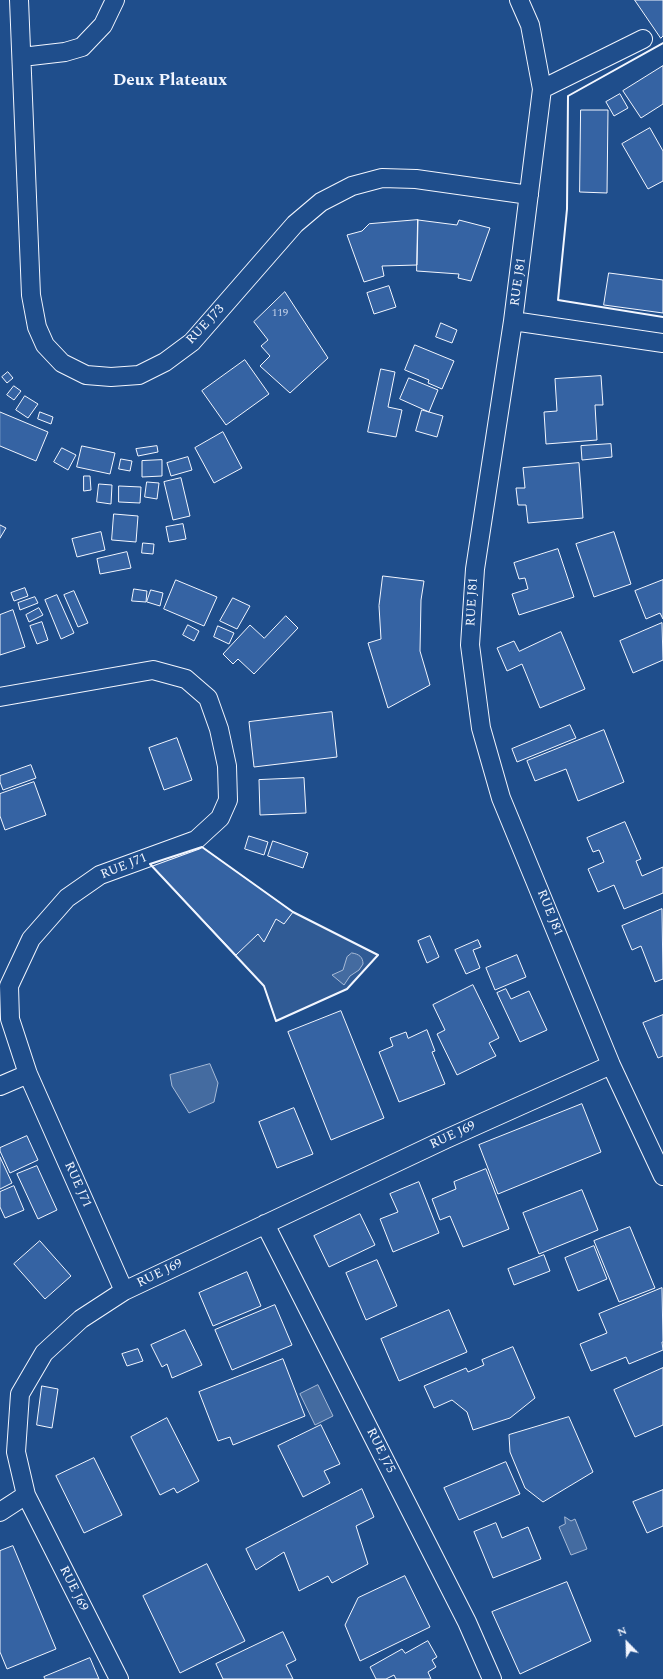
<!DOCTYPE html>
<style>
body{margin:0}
#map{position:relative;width:663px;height:1679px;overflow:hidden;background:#1f4e8c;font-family:Spectral,serif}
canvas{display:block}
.north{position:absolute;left:607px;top:1623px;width:40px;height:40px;-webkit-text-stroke:3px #1f4e8c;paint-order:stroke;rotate:337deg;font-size:11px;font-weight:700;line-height:16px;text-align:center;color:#f2f6ff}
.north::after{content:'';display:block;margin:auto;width:14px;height:18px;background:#f2f6ff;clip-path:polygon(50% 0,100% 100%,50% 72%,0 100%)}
</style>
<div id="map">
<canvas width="663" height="1679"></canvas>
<div class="north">N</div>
</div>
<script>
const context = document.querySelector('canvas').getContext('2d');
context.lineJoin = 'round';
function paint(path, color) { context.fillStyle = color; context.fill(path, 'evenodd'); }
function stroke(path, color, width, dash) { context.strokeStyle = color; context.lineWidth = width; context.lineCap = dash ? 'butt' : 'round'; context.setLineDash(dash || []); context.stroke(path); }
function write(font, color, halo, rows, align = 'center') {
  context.font = font + ' Spectral,serif'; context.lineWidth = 3; context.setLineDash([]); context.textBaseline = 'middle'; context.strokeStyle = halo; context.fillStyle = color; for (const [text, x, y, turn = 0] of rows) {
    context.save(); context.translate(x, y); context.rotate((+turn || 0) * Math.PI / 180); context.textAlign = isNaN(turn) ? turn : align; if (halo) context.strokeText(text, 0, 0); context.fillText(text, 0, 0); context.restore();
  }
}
const built = new Path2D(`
 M202,847L293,912L378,955L347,989L276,1021L264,986L150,864Z`);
paint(built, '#305b95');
stroke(built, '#a8bbd7', 1);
const water = new Path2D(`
 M352,953C359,954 363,957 363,964L359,970L350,976L344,985L332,975L343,970L347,957Z
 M210,1064L218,1083L214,1102L189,1113L172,1086L170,1075Z
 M318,1385L333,1416L315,1425L300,1394Z
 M565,1517L571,1521L575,1519L587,1549L571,1555L559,1527L565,1524Z`);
paint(water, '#446ba0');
stroke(water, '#a8bbd7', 1);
const building = new Path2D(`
 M635,0H663V36L661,38Z
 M663,66V104L641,118L623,91Z
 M620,94L628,108L614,116L606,102Z
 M581,110H608L607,193L580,192Z
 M650,128L663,151V181L648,189L622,144Z
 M418,220L417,265L382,266L384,276L364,282L347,235L362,231L369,224Z
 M418,220L457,225L459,220L490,228L471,281L458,278L459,274L417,271Z
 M609,273L663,280V313L604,305Z
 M389,286L396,307L374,314L367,293Z
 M285,292L328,358L290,393L260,366L270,356L261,346L268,340L254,322Z
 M441,323L457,330L452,343L436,337Z
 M415,345L454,361L442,389L428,383L429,380L405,370Z
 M245,360L269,394L226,425L202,391Z
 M381,369L395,372L388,407L402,410L396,437L368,432Z
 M8,372L13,378L7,383L2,377Z
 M601,376L603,405H595L597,440L546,444L544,412L557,411L555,379Z
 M409,378L438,390L429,412L400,399Z
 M14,386L21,391L14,400L7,395Z
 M25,396L38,404L28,418L16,410Z
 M422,410L443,416L437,437L416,431Z
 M0,412L48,432L36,461L0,446Z
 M40,412L53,417L51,424L38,419Z
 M223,432L242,468L214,483L195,448Z
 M611,444L612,457L582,460L581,446Z
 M82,446L115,453L110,474L77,467Z
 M157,446L158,452L138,456L136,449Z
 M62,448L76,455L68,470L54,462Z
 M188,457L192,470L171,476L167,463Z
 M121,459L132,461L130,471L119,469Z
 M162,460V476L142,477V461Z
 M579,463L583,518L528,523L526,505H518L516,488H525L523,468Z
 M84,476H90L91,490L84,491Z
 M181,478L190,516L173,520L164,482Z
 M147,482L159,483L157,499L145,497Z
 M99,484L112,485L111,504L97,502Z
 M119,486L141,487L140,503L119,502Z
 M114,514L138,516L136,542L112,540Z
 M183,524L186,539L169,542L166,527Z
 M0,525L6,528L0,538Z
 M101,532L105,550L77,557L72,539Z
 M614,532L631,584L594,597L576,544Z
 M143,543L154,544L153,554L142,553Z
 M558,549L574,597L519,615L512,594L528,589L525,578L519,579L514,563Z
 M127,552L131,568L100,574L97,559Z
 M383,576L424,581L421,600L420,651L430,685L388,708L368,643L381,639L379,606Z
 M176,580L217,597L204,626L164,609Z
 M663,580V619L660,613L646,619L635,591Z
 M25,588L28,596L14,601L11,593Z
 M134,589L147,591L146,602L132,601Z
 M151,590L163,593L160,606L147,602Z
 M74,591L88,623L78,627L64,595Z
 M57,595L74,633L61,639L45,600Z
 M35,597L38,603L20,610L18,603Z
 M233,598L250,606L237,629L220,621Z
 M39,608L43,615L29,622L26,615Z
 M13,610L25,647L0,655V615Z
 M286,616L298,628L254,674L238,659L233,664L223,654L250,625L264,638Z
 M42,622L48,640L37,644L30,626Z
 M662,623L663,660L633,673L620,641Z
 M188,625L199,631L194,641L183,635Z
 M218,626L234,633L229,644L214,637Z
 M561,632L585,689L540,708L522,664L507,671L497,648L514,641L519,651Z
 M332,712L337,757L254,767L249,722Z
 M570,725L576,738L517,762L512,749Z
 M604,730L624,782L578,801L566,769L535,781L527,761Z
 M177,738L192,780L164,790L149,748Z
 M31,765L36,778L3,790L0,782V776Z
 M304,778L306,813L260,815L259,780Z
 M34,782L46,815L5,830L0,816V794Z
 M625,822L641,859L636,861L642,876L663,867V893L624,909L614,885L598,892L588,869L604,862L599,850L593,852L587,838Z
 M249,836L268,842L264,855L245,849Z
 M273,841L308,853L303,868L268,856Z
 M202,847L293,912L284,924L276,919L264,942L258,934L236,955L150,864Z
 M662,909L663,979L655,982L641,946L632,950L622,926Z
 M430,936L439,957L427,963L418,941Z
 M478,940L481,947L473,950L480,968L466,974L455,950Z
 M517,955L526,977L495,990L486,968Z
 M473,985L499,1038L489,1043L496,1056L457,1075L437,1034L445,1030L433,1005Z
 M506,989L511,999L529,991L547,1030L520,1042L497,993Z
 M341,1011L384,1118L331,1140L288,1032Z
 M663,1015V1056L658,1058L643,1023Z
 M427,1030L435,1051L432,1052L445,1084L399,1102L379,1052L393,1046L390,1038L406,1032L408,1038Z
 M582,1104L601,1152L498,1194L479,1145Z
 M294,1108L313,1154L277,1168L259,1122Z
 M27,1136L38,1160L10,1173L0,1151V1148Z
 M0,1157L12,1183L0,1189Z
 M37,1166L57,1210L38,1219L17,1174Z
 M486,1169L509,1229L463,1247L450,1216L440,1220L432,1199L456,1189L454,1182Z
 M419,1182L439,1233L393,1252L380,1219L398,1212L390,1194Z
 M14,1186L24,1210L5,1218L0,1207V1192Z
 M582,1190L598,1230L539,1254L523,1213Z
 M360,1214L375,1245L329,1267L314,1236Z
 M630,1227L655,1288L619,1302L594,1241Z
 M40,1241L71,1276L45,1299L14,1264Z
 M594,1246L607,1279L578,1291L565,1258Z
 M544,1255L550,1271L514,1285L508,1269Z
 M377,1260L397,1306L366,1320L346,1273Z
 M247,1272L261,1306L213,1326L199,1293Z
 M662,1288L663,1342H662L663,1350L629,1364L626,1357L591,1371L580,1344L607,1333L599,1314Z
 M275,1305L292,1345L232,1370L215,1330Z
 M449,1310L467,1352L399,1381L381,1339Z
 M185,1330L202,1365L172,1378L167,1364L162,1367L151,1345Z
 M513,1347L535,1398L510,1418L473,1430L467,1412L452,1400L434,1408L424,1386L466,1368L468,1372L484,1365L482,1360Z
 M138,1349L143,1361L127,1366L122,1354Z
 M283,1359L305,1416L233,1445L230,1437L218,1441L199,1392Z
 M663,1368V1425L635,1437L614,1390Z
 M42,1386L58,1389L52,1428L37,1425Z
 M569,1417L593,1472L543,1502L525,1488L510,1452L509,1435Z
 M167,1418L199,1481L177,1493L174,1488L160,1495L131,1437Z
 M321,1425L340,1464L324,1471L330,1483L303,1497L278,1446Z
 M94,1458L122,1515L84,1533L56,1476Z
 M506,1462L520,1494L459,1520L444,1488Z
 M362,1489L374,1517L356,1526L368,1564L332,1583L328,1576L299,1591L284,1552L256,1570L246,1549Z
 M663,1490V1526L647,1533L633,1502Z
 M496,1523L502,1538L528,1527L541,1559L493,1578L474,1532Z
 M13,1546L56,1649L7,1669L0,1652V1551Z
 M207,1564L245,1641L180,1673L143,1596Z
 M405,1576L430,1627L360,1661L345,1625L358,1598Z
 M567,1582L591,1641L520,1674L492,1612Z
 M283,1632L296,1660L286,1665L293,1679H223L216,1664Z
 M428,1641L437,1657L432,1660L436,1667L428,1672L431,1679H396L394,1675L386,1679H376L370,1667L402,1649L405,1653Z
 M90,1658L99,1679H45L44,1677Z`);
paint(building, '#3563a3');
stroke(building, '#f2f6ff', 1);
const street = new Path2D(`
 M19,0L31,295L37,327L45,345L62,363L86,375L111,377L139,375L165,362L192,342L295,224L321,202L352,186L382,178L416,179L529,195
 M519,0L530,25L542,89L513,321L475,569L470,645L481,728L501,798L611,1065L663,1176
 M22,57L65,52L82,47L103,25L115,0
 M542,89L643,39
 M513,321L663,343
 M0,697L153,670L186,679L208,698L219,729L227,766L228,800L220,818L196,840L100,875L67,898L31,939L9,986L10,1019L28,1074L124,1291
 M0,1086L28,1074
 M265,1224L467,1622L492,1679
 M0,1512L26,1495
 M119,1679L26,1495L16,1452L20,1394L44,1353L81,1319L124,1291L446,1139L611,1065`);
stroke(street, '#f2f6ff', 20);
stroke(street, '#1f4e8c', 18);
stroke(new Path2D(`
 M663,43L568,96L567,209L558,300L663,317
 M202,847L293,912L378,955L347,989L276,1021L264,986L150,864Z`), '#f2f6ff', 2);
write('11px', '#c3d1e8', null, [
 ["119",280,314]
]);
write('13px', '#f2f6ff', '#1f4e8c', [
 ["RUE J81",519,282,-82],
 ["RUE J73",206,325,-47],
 ["RUE J81",473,602,-87],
 ["RUE J71",124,867,-22],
 ["RUE J81",549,913,68],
 ["RUE J69",453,1136,-25],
 ["RUE J71",77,1185,66],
 ["RUE J69",160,1274,-26],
 ["RUE J75",380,1451,63],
 ["RUE J69",73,1589,63]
]);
write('bold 17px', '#f2f6ff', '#1f4e8c', [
 ["Deux Plateaux",170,82]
]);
</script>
